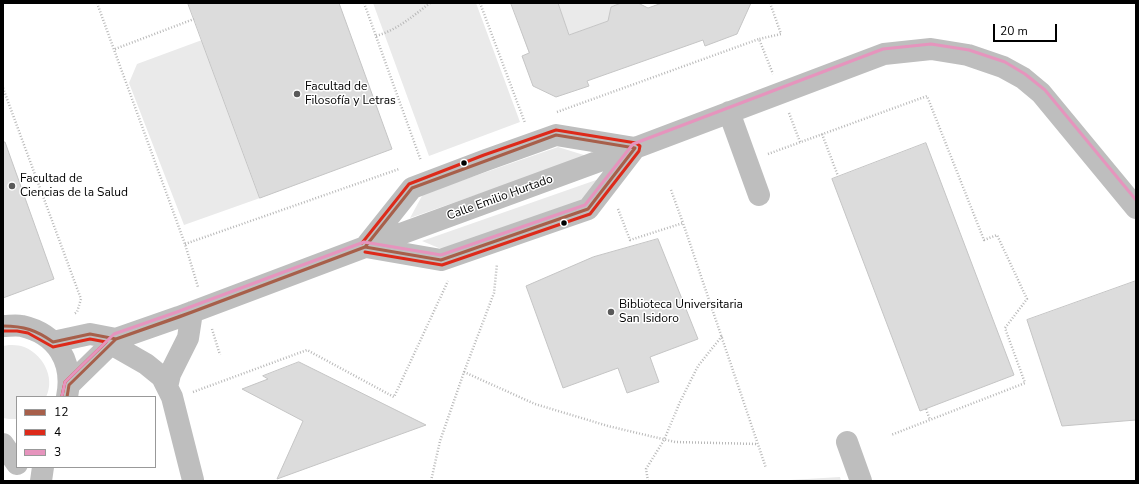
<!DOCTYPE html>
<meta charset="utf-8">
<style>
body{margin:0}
#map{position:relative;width:1139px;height:484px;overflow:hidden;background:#fff;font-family:"Nunito Sans",sans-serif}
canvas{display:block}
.frame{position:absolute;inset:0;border:4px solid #000;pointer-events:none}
.legend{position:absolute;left:16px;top:396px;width:140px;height:72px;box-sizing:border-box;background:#fff;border:1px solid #999;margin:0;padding:5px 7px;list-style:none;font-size:12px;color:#000}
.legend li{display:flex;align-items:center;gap:8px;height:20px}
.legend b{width:20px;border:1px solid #999}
.scale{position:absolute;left:993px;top:24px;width:64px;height:18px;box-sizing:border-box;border:2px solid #000;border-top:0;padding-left:5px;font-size:12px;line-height:14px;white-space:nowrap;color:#000;-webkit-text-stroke:3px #fff;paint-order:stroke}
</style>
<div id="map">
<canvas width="1139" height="484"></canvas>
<div class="frame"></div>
<ul class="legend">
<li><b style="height:5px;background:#a75f4a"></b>12</li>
<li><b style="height:5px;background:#dd2a1a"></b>4</li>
<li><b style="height:5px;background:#e694bd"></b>3</li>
</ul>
<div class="scale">20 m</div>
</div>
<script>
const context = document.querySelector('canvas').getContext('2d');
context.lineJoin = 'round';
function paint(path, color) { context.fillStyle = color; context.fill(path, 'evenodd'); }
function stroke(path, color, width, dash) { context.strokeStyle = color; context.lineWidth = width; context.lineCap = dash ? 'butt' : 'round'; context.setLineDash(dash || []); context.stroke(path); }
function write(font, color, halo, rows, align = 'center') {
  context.font = font + ' "Nunito Sans",sans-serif'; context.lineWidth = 3; context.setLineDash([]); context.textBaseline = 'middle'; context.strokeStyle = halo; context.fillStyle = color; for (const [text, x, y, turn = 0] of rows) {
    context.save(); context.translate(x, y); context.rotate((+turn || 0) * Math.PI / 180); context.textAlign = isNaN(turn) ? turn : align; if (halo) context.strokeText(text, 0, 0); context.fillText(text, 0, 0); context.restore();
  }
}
paint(new Path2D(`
 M373,3H476L520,122L429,156Z
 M558,3H621L611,7L608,21L569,35Z
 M202,40L260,198L184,225L129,83L137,64Z
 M558,147L587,156L410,218L423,194Z
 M599,179L582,205L446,251L422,241Z
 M9,345C13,345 18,345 21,346C42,352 56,377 46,397H17V419H9L3,418V346Z
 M840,477L841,481H774Z`), '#eaeaea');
const building = new Path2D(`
 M188,3H339L392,149L260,198Z
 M511,3H558L569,35L608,21L611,7L621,3H638L648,8L662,3H751L737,34L705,46L703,40L587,81L589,86L556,97L533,86L522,56L529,53Z
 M3,142H5L54,279L3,298Z
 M926,143L1014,375L920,411L832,179Z
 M658,239L698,339L650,357L659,382L627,393L618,368L563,388L526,286L593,257Z
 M1136,281V420L1062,426L1027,320Z
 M299,362L426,425L277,479L303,421L242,389L268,379L263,376Z`);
paint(building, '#dcdcdc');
stroke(building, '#c5c5c5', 1);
stroke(new Path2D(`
 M97,3L185,244L198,287
 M364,3L421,161
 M480,3L525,123
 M770,3L781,34L759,39L773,74
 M376,36C397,30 413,16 430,3
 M115,49L194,19
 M3,88L81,299L77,312L74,314
 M557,112L759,39
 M789,113L800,142
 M822,134L838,176
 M768,154L927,96L984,240L997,235L1027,299L1005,328L1025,383L891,435
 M671,190L683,223
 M618,209L630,240L683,223L766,468
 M185,244L399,169
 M212,329L220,355
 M464,372L535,404L608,426L675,442L758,444
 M193,392L307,350L394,397L448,281
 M926,409L930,420
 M431,481L440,441L464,372L494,293L497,264
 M648,481L646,469L664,440L680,402L698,366L722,336`), '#b8b8b8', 2.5, [1, 2]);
stroke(new Path2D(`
 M729,112L759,195
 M365,247L412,188L486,160L556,135L635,148
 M366,247L441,260L588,209L635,148
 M3,326C9,326 16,325 22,326C57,334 74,362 67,397
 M53,342L90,334L116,339L179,317L365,247L635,148L884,54L931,49L968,55L1003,67L1023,78L1041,93L1136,208
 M111,344L146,364L162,377L172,397L193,480
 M69,385L116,339
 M167,387L170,374L188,338L192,312
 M847,442L861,481
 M3,444L17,464
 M41,481L43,467`), '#bebebe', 22);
stroke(new Path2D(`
 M556,135L635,148L588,209L441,260L365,247L412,188Z
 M3,326C24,326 36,330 53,342L90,334L116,339
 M116,339L192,312L365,247
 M116,339L179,317L365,247
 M67,397L69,385L116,339`), '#a75f4a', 3);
stroke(new Path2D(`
 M362,243L409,184L484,155L556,130L636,143L640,146L639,151L590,214L442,265L365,252
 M3,331H17L28,333L53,347L90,339L106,342L65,382L62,396`), '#dd2a1a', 3);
stroke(new Path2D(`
 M62,396L65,382L114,334L177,312L364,242L441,255L585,205L633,144L883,49L931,44L969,50L1005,62L1025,74L1045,90L1136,200`), '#e694bd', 3);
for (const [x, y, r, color] of [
 [297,94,4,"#595959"],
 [464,163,3.5,"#000"],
 [12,186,4,"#595959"],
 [564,223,3.5,"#000"],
 [611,312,4,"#595959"]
]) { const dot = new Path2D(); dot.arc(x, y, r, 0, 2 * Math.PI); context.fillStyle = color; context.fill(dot); stroke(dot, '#fff', 1.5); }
write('12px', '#000', '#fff', [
 ["Facultad de",305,87],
 ["Filosofía y Letras",305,101],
 ["Facultad de",20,179],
 ["Ciencias de la Salud",20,193],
 ["Biblioteca Universitaria",619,305],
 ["San Isidoro",619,319]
], 'left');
write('12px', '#000', '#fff', [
 ["Calle Emilio Hurtado",500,198,-20]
]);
</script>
